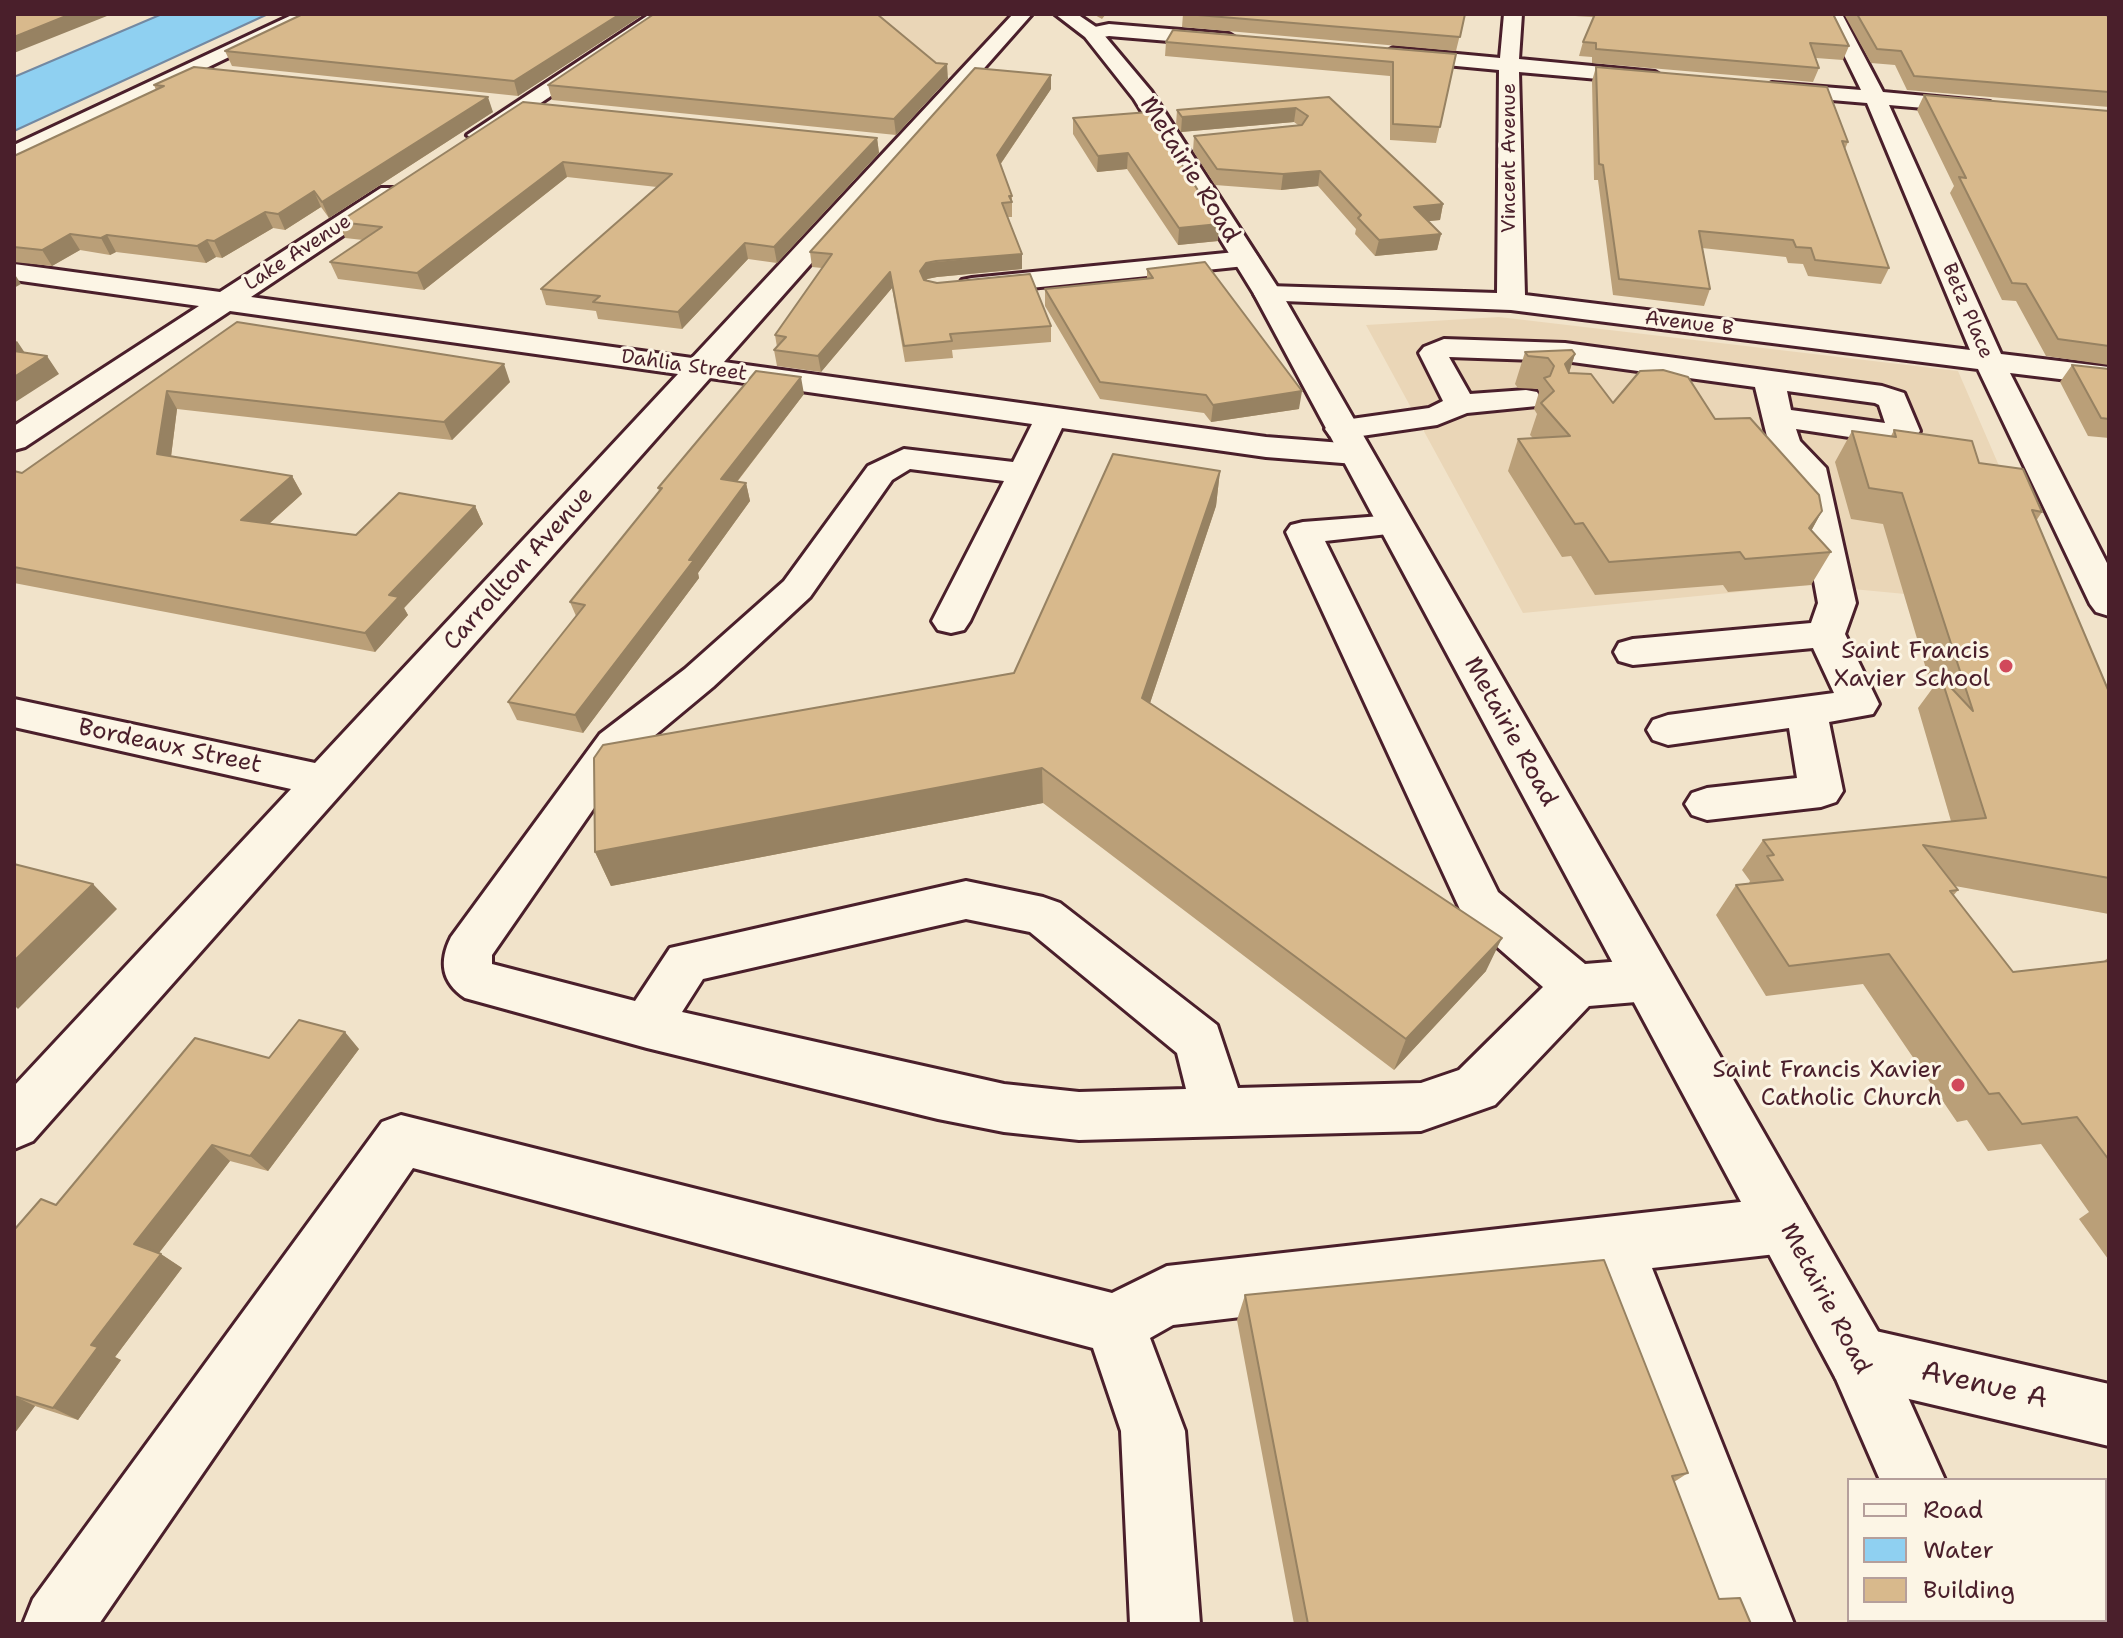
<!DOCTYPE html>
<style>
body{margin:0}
#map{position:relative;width:2123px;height:1638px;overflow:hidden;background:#f1e3ca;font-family:"Shantell Sans",sans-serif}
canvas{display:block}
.frame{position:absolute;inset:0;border:16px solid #4a1f2b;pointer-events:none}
.legend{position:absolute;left:1847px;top:1478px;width:260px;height:144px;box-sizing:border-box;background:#fcf5e5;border:2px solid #b59f9b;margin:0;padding:10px 14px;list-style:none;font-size:24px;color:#4a1f2b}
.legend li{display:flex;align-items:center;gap:16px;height:40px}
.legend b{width:40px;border:2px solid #b59f9b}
</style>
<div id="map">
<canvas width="2123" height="1638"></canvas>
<div class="frame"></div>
<ul class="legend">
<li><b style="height:10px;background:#fcf5e5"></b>Road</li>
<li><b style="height:22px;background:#8fd0f1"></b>Water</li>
<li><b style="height:22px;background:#d8b98c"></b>Building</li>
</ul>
</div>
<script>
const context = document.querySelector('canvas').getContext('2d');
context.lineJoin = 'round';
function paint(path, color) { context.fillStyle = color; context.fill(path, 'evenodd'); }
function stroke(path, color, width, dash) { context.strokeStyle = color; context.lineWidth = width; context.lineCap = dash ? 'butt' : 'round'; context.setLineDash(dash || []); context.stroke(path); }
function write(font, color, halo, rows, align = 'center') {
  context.font = font + ' "Shantell Sans",sans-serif'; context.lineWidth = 6; context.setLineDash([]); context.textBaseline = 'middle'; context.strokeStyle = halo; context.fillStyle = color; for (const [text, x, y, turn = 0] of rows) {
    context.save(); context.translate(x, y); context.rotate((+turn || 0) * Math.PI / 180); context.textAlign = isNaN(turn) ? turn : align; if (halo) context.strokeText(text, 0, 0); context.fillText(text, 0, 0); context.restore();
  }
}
paint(new Path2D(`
 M680,14H1014L958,76L634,45Z
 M1499,317L1958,371L2109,720V914L1971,889L1934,762L1968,768L1905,594L1811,585L1523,613L1366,325Z`), '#ead6b7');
const water = new Path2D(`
 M162,14H268L14,131V77Z`);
paint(water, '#8fd0f1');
stroke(water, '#7389a2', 2);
const minor = new Path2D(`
 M294,14H318L14,161V145Z
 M650,14H672L486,140L478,142L467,135Z
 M1013,14H1032L724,362L1266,437L1355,444L1366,447L1371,454L1366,461L1355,464L1266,457L1062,428L970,621L964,630L951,633L938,630L932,621L1004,481L910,469L892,480L810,597L713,687L630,756L492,955V964L635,1001L670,948L966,881L1043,897L1060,903L1217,1025L1238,1088L1421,1083L1459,1070L1543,987L1464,918L1286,532L1291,525L1303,522L1394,515L1406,518L1411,525L1406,532L1325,541L1498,892L1585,964L1648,959L1665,965L1673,980L1665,995L1648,1001L1589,1006L1495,1105L1421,1131L1079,1140L1004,1132L938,1119L647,1048L465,998C441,982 439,961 451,937L600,734L685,669L784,581L868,466L904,449L1013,462L1032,424L710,378L33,1141L14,1149V1086L291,789L14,727V699L315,763L678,374L230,311L25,447L14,450V426L199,306L14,280V264L220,292L381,188H399L402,193L399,198L251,297L692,358ZM966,919L1030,932L1177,1053L1186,1089L1079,1092L1004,1084L682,1012L703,979Z
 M1504,14H1522L1519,59L1655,72L1665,78L1655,84L1519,72L1525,295L1970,350L1867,103L1772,95L1761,89L1772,83L1861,90L1824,14H1842L1883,92L1990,102L1993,107L1982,113L1889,105L2001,354L2109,367V385L2010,373L2109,567V616L2096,612L2090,604L1978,369L1511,310L1258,300L1254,294L1258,288L1268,286L1497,293L1499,70L1393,60L1383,54L1393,48L1500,58Z
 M1109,24L1229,34L1239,40L1229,46L1109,36L1092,39L1082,33L1085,29Z
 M1246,251L1255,253L1259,259L1255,265L972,294L962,292L958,286L962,280L972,278Z
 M1444,339L1565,343L1882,386L1904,393L1920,431C1914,440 1906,441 1896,444L1796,429L1800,441L1826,468L1856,603L1845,634L1879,704L1873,714L1829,722L1843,791L1836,802L1821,807L1707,820L1692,815L1685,804L1692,793L1707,788L1797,778L1789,728L1668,745L1653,740L1647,730L1653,720L1668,715L1834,693L1813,648L1633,665L1619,661L1614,652L1619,643L1633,639L1811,623L1818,603L1794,471L1769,445L1755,387L1565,361L1449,357L1470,394L1526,390L1537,392L1541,399L1537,406L1467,413L1437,425L1341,439L1330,436L1325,429L1330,422L1429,408L1443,401L1419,353L1424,347ZM1787,391L1875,403L1879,405L1885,423L1791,410Z
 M401,1115L1112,1293L1167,1266L1785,1197L1805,1205L1813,1225L1805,1245L1785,1253L1652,1268L1794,1624H1724L1597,1275L1173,1325L1150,1338L1185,1431L1200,1624H1130L1121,1431L1093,1348L413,1168L99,1624H23L33,1599L382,1122Z
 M1858,1327L2109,1384V1446L1858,1387L1836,1379L1828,1357L1836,1335Z`);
const major = new Path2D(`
 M1055,14H1077L1099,29L1151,91L1282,294L1880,1335L1945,1480H1880L1836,1379L1254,294L1134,99L1085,37Z
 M1939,1620H2009L2011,1624H1941Z`);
stroke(minor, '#4a1f2b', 6);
stroke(major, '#4a1f2b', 6);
paint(minor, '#fcf5e5');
paint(major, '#fcf5e5');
paint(new Path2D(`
 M303,14H644L518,96L232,66L225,51Z
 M1093,14H1106L1102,19Z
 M1183,14H1465L1456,51L1182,27Z
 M1575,14H1833L1849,46L1843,60L1816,58L1819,68L1813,82L1592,63V57L1579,56L1583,42L1594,17L1575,16Z
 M1844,14H2105L2109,17V107L1907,90L1895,65L1871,63Z
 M1166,42L1456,54L1436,143L1390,140V76L1165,56Z
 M936,63L948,79L896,135L552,100L548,85Z
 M1596,67L1848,142L1845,149L1889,268L1881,284L1808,276L1803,264L1788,263L1786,257L1702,248L1710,289L1704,306L1613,295L1598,180H1594L1592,81Z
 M154,85L493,112L329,218L321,207L285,230L273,228L222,258L216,257L206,263L116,252L110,255L80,250L52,266L14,262V156L156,90Z
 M1051,89L1000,165L1012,196V217H1008L1022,269L937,277L927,279L926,280L1051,326V342L952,350L953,358L905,362L892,288L821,372L777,366L774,350L777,347L775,335L822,268L812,267L810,252Z
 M1924,95L2109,111V365L2046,356L2016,301L2002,300L1950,193L1954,186L1917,110Z
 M1329,97L1443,204L1440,220L1428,221L1441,234L1437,250L1375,256L1355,234L1356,229L1318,186L1281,190L1215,185L1193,151L1194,136L1298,125L1294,122L1181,132L1176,125L1177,110Z
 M523,102L877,138L879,153L777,263L748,259L682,329L598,319L596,311L546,305L541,289L657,187L567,177L424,290L338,279L330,262L363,240L345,238L339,222Z
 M1149,112L1218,241L1178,245L1127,169L1097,172L1073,134V118Z
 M1147,269L1299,409L1211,422L1204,413L1100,399L1045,306V289L1147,278Z
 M237,322L510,382L452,440L177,409L171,457L292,476L302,494L269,524L356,535L475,506L483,524L404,608L408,615L375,652L14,583V471L22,473Z
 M1525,352L1575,354L1569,373L1613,403L1715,419L1822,511L1811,531L1831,552L1811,585L1728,592L1723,585L1595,595L1571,556L1562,557L1508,471L1518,439L1533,438L1530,435L1537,414L1534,409L1539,392L1538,389L1518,388L1515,384Z
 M2072,365L2109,369V438L2088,436L2060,382Z
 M804,394L737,482L746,483L750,501L698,573L699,578L583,733L517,720L508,702L576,616L570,602L659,491L658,488Z
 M1894,430L1979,463L2042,512L2036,521L2109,692V914L1955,886L1958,890L1953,896L2013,972L2104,961L2109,957V1258L2108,1259L2079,1219L2089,1212L2041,1144L1988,1151L1967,1120L1957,1122L1863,984L1766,996L1716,915L1736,885L1749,883L1750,881L1742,870L1763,840L1951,821L1918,708L1932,689L1883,524L1851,519L1835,462L1852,431L1891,436Z
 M1220,471L1216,506L1150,703L1486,971L1394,1070L1043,803L611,886L595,852L1014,673Z
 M359,1049L268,1171L230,1161L159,1253L182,1268L115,1357L121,1360L78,1420L35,1406L14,1434V1230L56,1205L269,1058Z
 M1245,1295L1688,1473L1674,1482L1719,1599L1751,1624H1294L1237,1320Z`), '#ba9f78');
paint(new Path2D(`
 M71,14H112L14,53V37Z
 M620,14H644L518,96L514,81Z
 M947,64L948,79L896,135L894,119Z
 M1051,75V89L997,169V155Z
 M488,97L493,112L329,218L322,202Z
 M1296,108L1294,122L1181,132L1182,117Z
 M877,138L879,153L777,263L774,247Z
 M1128,153L1127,169L1097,172L1098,156Z
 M563,162L567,177L424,290L417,273Z
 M1320,171L1318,186L1281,190L1283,174Z
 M314,191L321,207L285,230L278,214Z
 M1443,204L1440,220L1410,223L1414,207Z
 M265,212L273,228L222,258L214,241Z
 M1219,224L1218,241L1178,245L1179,228Z
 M70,234L80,250L52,266L42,250Z
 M1441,234L1437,250L1375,256L1379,240Z
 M107,235L116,252L110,255L101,238Z
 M207,240L216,257L206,263L197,246Z
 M745,243L748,259L682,329L678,312Z
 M1022,254V269L937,277L927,279L922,286L920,271L926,263Z
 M890,272L892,288L821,372L818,356Z
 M14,273L21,284L14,288Z
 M17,341L29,359L14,366V343Z
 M1575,354L1565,385V364Z
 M47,356L59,374L14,403V377Z
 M504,364L510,382L452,440L444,422Z
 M801,377L804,394L725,497L721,479Z
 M167,391L177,409L169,472L157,454Z
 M1302,391L1299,409L1211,422L1213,405Z
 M1220,471L1216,506L1140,733L1142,698Z
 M292,476L302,494L252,539L241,520Z
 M746,483L750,501L698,573L699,578L583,733L575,715Z
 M475,506L483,524L404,608L408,615L375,652L365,633L389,595Z
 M1822,511L1804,544L1809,528Z
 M1042,768L1043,803L611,886L595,852Z
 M93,884L117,909L18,1009L14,1005V961Z
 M1502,938L1486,971L1394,1070L1406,1039Z
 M345,1032L359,1049L268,1171L250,1156Z
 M212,1145L230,1161L155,1258L134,1244Z
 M161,1254L182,1268L115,1357L121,1360L78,1420L53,1408L91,1345Z
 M14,1396L35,1406L14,1434Z`), '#978262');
const building = new Path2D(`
 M14,14H71L14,37Z
 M303,14H620L514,81L225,51Z
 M654,14H877L936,63L947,64L894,119L548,85Z
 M1186,14H1465L1460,37Z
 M1595,14H1833L1849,46L1810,43L1819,68L1596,49V43L1583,42Z
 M1857,14H2105L2109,17V92L1914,76L1901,51L1877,49Z
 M1173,30L1456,54L1440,127L1393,124V62L1166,42Z
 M194,67L488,97L322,202L314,191L278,214L265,212L214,241L207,240L197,246L107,235L101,238L70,234L42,250L14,247V156L164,86L154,85Z
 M1596,67L1827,87L1848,142L1842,141L1889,268L1815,260L1811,248L1796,247L1793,240L1699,231L1710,289L1619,279L1603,165L1599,164Z
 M975,68L1051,75L997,155L1012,196H1009L1012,202L1002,203L1022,254L936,261L926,263L920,271L924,280L937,283L1030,274L1051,326L950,334L952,341L904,346L890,272L818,356L774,350L786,337L775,335L832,254L810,252Z
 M1924,95L2109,111V346L2058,339L2026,284L2012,283L1959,177L1966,178Z
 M1329,97L1443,204L1414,207L1441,234L1379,240L1358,218L1361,215L1320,171L1283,174L1217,169L1194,136L1302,125L1308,116L1296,108L1182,117L1177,110Z
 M523,102L877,138L774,247L745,243L678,312L593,302L600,296L541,289L672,174L563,162L417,273L330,262L382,227L339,222Z
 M1149,112L1219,224L1179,228L1128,153L1098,156L1073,118Z
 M1205,262L1302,391L1213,405L1206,395L1100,382L1045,289L1153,278L1147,269Z
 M237,322L504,364L444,422L167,391L157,454L292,476L241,520L356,535L399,493L475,506L389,595L399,597L365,633L14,567V471L22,473Z
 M1572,350L1575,354L1565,364L1569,373L1591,374L1613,403L1640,371L1663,370L1688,377L1715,419L1750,418L1819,495L1822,511L1809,528L1831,552L1745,559L1740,552L1609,562L1583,523L1575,524L1518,439L1570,436L1541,403L1554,391L1544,378L1550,376L1554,366L1548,358L1528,356L1525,352Z
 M14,351L47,356L14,377Z
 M2072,365L2109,369V419L2101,418Z
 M756,371L801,377L721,479L746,483L689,560H694L575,715L508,702L585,605L570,602L662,488H658Z
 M1894,430L1972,441L1979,463L2023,469L2042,512L2032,510L2109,692V878L1923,845L1958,890L1950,891L2013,972L2109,961V1160L2077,1117L2022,1124L1999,1093L1989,1094L1889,954L1789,966L1736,885L1783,880L1767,856L1774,855L1763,840L1986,818L1941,677L1973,711L1902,493L1869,488L1852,431L1896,437Z
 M1113,454L1220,471L1142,698L1502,938L1406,1039L1042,768L595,852L594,758L603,745L1014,673Z
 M14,864L93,884L14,961Z
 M299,1020L345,1032L250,1156L212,1145L134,1244L161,1254L91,1345L98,1347L53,1408L14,1396V1230L41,1199L56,1205L195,1038L269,1058Z
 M1604,1260L1688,1473L1672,1476L1719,1599L1740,1598L1751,1624H1308L1245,1295Z`);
paint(building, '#d8b98c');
stroke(building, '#978262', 2);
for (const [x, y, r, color] of [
 [2006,666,8,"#d1495b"],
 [1958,1085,8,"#d1495b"]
]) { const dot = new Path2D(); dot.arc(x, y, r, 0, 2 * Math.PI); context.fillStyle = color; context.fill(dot); stroke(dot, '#fcf5e5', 3); }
write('20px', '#4a1f2b', '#fcf5e5', [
 ["Vincent Avenue",1510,158,-90],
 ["Lake Avenue",298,253,-33],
 ["Betz Place",1967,311,67],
 ["Avenue B",1689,324,7],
 ["Dahlia Street",684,366,8]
]);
write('24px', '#4a1f2b', '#fcf5e5', [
 ["Metairie Road",1189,170,58],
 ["Carrollton Avenue",519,569,-48],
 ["Metairie Road",1510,732,61],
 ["Bordeaux Street",170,747,12],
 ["Metairie Road",1825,1299,62]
]);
write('24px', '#4a1f2b', '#fcf5e5', [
 ["Saint Francis",1990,652],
 ["Xavier School",1990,680],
 ["Saint Francis Xavier",1942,1071],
 ["Catholic Church",1942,1099]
], 'right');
write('28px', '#4a1f2b', '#fcf5e5', [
 ["Avenue A",1984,1386,13]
]);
</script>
